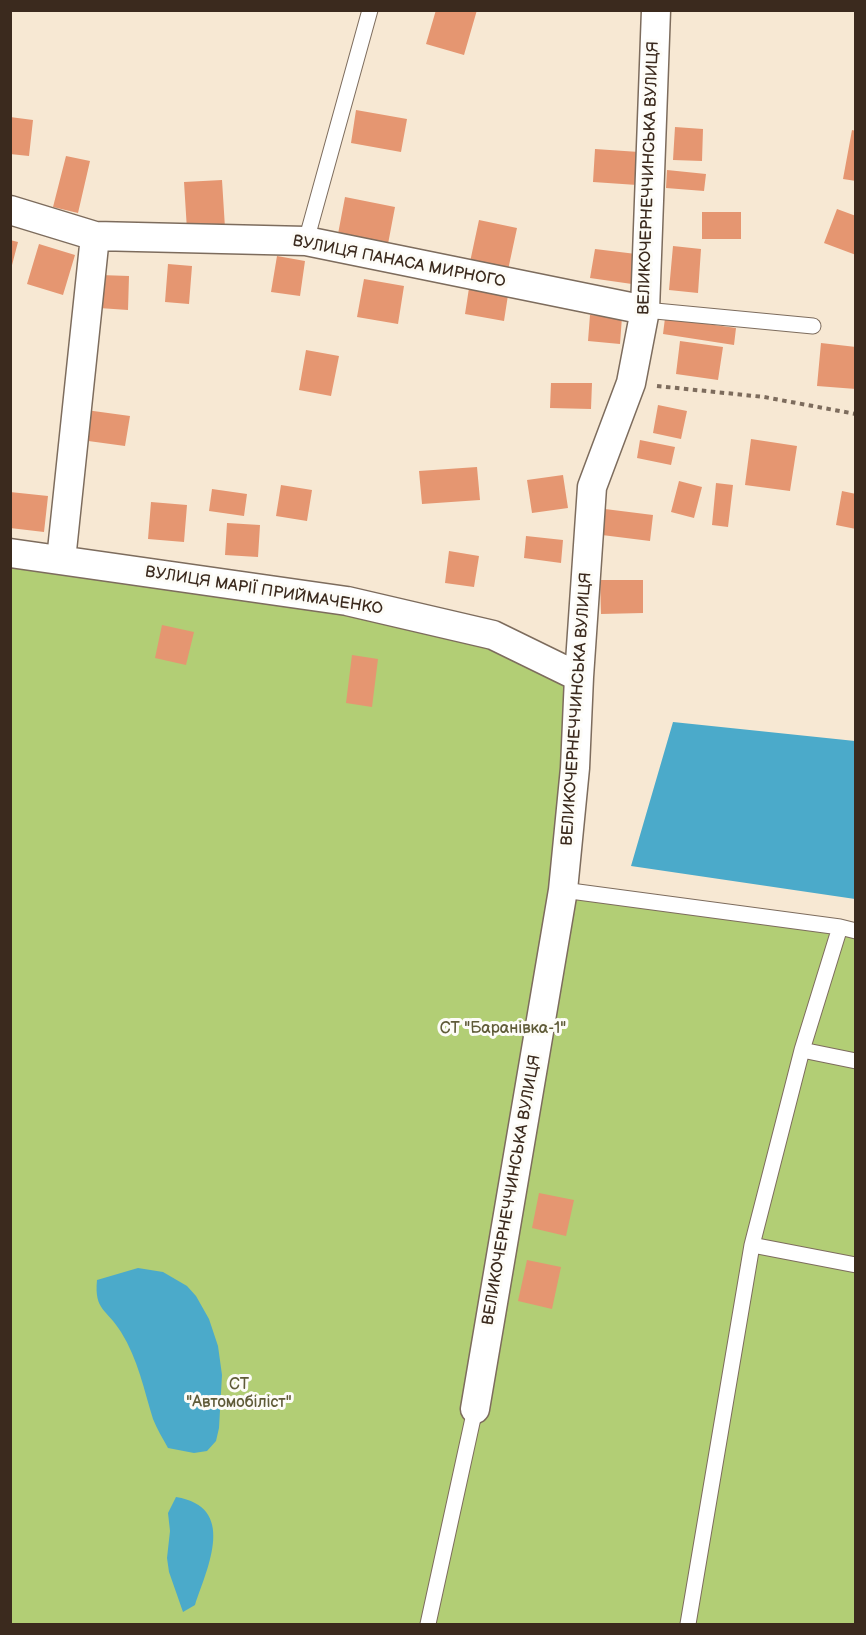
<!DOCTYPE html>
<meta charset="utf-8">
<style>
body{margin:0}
#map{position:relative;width:866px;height:1635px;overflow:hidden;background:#f7e8d3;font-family:"Balsamiq Sans",sans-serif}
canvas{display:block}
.frame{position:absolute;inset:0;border:12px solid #3b2a1e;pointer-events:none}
</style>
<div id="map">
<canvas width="866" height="1635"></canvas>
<div class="frame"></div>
</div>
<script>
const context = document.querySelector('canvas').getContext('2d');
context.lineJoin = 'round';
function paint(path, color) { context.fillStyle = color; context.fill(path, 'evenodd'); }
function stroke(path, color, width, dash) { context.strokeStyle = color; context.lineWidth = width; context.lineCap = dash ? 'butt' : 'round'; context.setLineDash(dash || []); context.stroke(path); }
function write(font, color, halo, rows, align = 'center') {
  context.font = font + ' "Balsamiq Sans",sans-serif'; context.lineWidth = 6; context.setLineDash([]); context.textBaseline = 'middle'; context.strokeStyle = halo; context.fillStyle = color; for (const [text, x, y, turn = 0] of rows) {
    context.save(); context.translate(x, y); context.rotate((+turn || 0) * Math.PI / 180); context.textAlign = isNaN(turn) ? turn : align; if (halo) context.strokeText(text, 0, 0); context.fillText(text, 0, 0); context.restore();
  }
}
paint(new Path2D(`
 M11,553L347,601L579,677L563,890L855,931V1624H11Z`), '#b2ce75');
paint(new Path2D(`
 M673,722L855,741V899L631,866Z
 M138,1268L163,1272L187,1286L196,1296L209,1319L218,1346L222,1375L219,1428L216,1441L207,1451L194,1453L168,1448C163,1439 157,1429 153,1419C144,1390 138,1359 121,1332C107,1309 94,1311 97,1280Z
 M176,1497C237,1507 208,1566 195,1605L183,1612L169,1572L167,1558L170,1531L168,1513Z`), '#4baaca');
paint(new Path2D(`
 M436,10H477L464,55L426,44Z
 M356,110L407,119L401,152L351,143Z
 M10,117L33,120L29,156L10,154Z
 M675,127L703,129L702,161L673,160Z
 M852,130L856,131V181L843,179Z
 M595,149L639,152L637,185L593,182Z
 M66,156L90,161L78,213L53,207Z
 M667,170L706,174L704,191L666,188Z
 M222,180L225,228L187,230L184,182Z
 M345,197L395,207L388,244L338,234Z
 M837,209L856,216V255L824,243Z
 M702,212H741V239H702Z
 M479,220L517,228L508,270L470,262Z
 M10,240L18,242L11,269H10Z
 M39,244L75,255L63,295L27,284Z
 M673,246L701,249L698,293L669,290Z
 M595,249L636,254L632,284L590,278Z
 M277,256L305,261L300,296L271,292Z
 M168,264L192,266L189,304L165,302Z
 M100,275L129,276L128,310L99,308Z
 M364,279L404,286L398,324L357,317Z
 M469,288L508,295L504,321L465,314Z
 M590,315L622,317L620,344L588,341Z
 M665,318L736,328L734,345L663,334Z
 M680,341L723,347L718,380L676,374Z
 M821,343L856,347V389L817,386Z
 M306,350L339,356L331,396L299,390Z
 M551,383H592L591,409L550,408Z
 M658,405L687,411L681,439L653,433Z
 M86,410L130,416L125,446L81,440Z
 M751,439L797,446L790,491L745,485Z
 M640,440L675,447L671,465L637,458Z
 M477,467L480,500L422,504L419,471Z
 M563,475L568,508L532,513L527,480Z
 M679,481L702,487L694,518L671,512Z
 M716,483L733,485L728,527L712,525Z
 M281,485L312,490L307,521L276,516Z
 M212,489L247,494L244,516L209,511Z
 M842,491L856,494V529L836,525Z
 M10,492L48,496L44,532L10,528Z
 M151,502L187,505L184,542L148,539Z
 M605,509L653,515L650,541L602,535Z
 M227,523L260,525L258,557L225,555Z
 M526,536L563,540L561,563L524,558Z
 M449,551L479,556L474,587L445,583Z
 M600,580H643V613L601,614Z
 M162,625L194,632L186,665L155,658Z
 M352,655L378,659L372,707L346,703Z
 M539,1193L574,1200L566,1236L532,1228Z
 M527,1260L561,1267L552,1309L518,1301Z`), '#e59671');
const service = new Path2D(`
 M306,241L370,10
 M645,310L813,326
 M563,890L840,927L856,931
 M802,1050L856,1061
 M752,1245L856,1265
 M428,1624L475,1409
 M688,1624L752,1245L802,1050L840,927`);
const minor = new Path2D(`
 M10,210L95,236L306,241L645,310
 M10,553L347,601L493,635L579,677
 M61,560L95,236
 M475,1409L563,890L575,768L579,677L592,487L631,383L645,310L656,10`);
stroke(service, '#7d6c5d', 17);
stroke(minor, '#7d6c5d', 31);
stroke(new Path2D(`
 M657,386L764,397L856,414`), '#7d6c5d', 4, [4.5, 4.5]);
stroke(service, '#fff', 15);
stroke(minor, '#fff', 28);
write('16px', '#3b2a1e', '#fdfcf7', [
 ["ВЕЛИКОЧЕРНЕЧЧИНСЬКА ВУЛИЦЯ",649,178,-88],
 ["ВУЛИЦЯ ПАНАСА МИРНОГО",399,262,11],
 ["ВУЛИЦЯ МАРІЇ ПРИЙМАЧЕНКО",264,591,9],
 ["ВЕЛИКОЧЕРНЕЧЧИНСЬКА ВУЛИЦЯ",577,709,-86],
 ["ВЕЛИКОЧЕРНЕЧЧИНСЬКА ВУЛИЦЯ",512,1190,-80]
]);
write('16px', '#5f5b38', '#fdfcf7', [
 ["СТ \"Баранівка-1\"",503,1029],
 ["СТ",239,1385],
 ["\"Автомобіліст\"",239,1403]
]);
</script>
